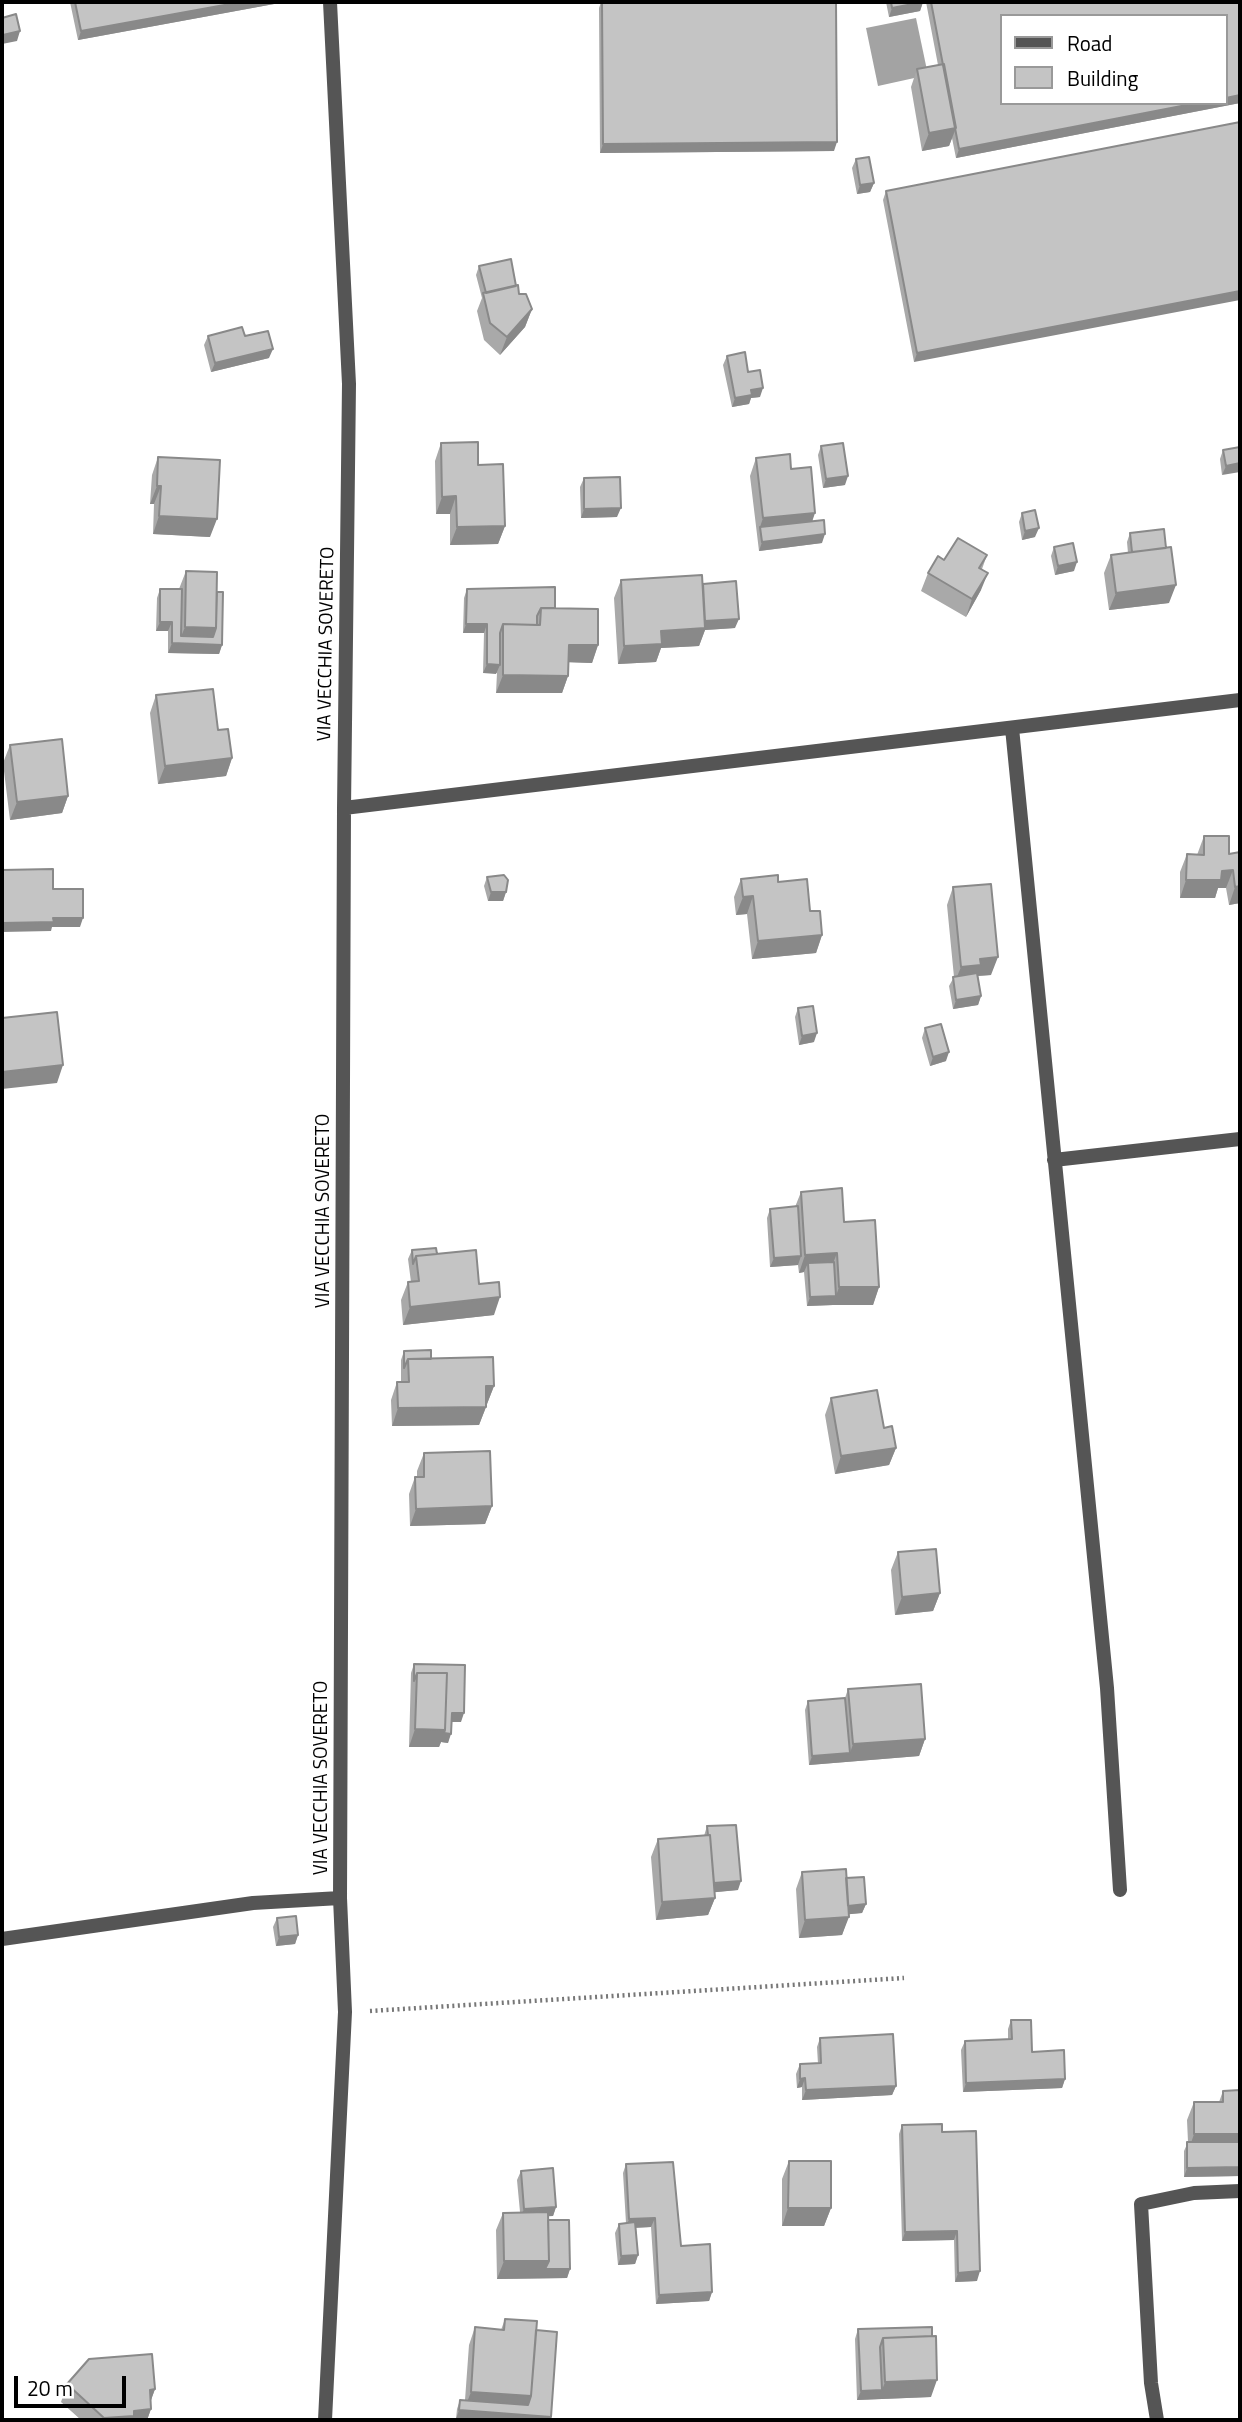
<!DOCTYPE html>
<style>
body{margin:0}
#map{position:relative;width:1242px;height:2422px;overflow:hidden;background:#fff;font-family:"Titillium Web",sans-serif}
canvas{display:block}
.frame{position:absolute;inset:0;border:4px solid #000;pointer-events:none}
.legend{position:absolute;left:1000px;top:14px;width:228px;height:91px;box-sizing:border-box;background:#fff;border:2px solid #999;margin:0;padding:9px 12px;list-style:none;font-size:21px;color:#000}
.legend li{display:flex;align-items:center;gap:14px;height:35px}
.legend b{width:35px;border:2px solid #999}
.scale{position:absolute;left:14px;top:2376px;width:112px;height:32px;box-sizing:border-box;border:4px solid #000;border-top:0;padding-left:9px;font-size:21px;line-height:24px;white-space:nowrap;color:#000;-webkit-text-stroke:5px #fff;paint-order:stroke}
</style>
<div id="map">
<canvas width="1242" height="2422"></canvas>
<div class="frame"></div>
<ul class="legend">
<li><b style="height:9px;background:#555"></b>Road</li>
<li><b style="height:19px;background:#c4c4c4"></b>Building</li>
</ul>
<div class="scale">20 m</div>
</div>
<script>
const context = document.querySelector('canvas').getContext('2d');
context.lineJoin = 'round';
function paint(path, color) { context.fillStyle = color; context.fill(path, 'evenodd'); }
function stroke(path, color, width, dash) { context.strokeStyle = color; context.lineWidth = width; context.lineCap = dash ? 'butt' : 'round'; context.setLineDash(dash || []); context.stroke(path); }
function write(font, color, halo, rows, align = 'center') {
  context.font = font + ' "Titillium Web",sans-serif'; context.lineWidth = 5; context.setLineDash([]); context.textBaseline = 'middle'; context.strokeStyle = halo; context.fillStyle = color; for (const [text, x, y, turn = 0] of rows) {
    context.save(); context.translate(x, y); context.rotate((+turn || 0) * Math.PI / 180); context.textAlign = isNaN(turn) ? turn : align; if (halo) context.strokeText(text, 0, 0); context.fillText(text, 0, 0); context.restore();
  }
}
paint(new Path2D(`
 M916,18L928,75L878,86L866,28Z`), '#a3a3a3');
stroke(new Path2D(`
 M370,2011L904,1978`), '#777', 4.5, [2, 3.5]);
stroke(new Path2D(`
 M1157,2420L1151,2383L1141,2204L1194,2193L1240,2191`), '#555', 14);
stroke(new Path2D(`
 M1012,728L1107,1688L1120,1890
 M344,808L1240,700
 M1054,1160L1240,1139
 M2,1939L253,1903L340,1898
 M325,2420L345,2012L340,1898L344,808L349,384L330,2`), '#555', 14);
paint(new Path2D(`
 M70,2H285L78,40Z
 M601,2H836L834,151L600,153L599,8Z
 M886,2H923L920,11L889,17Z
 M926,2H1240V103L956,158L952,138L949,146L922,151L911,87L917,69L938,65Z
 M1240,122L914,362L883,200L886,191Z
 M856,159L874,183L870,192L857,194L852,168Z
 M479,266L516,286L519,294L532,309L525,327L500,355L484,340L477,311L482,298L476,275Z
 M208,336H245L269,358L211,372L204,345Z
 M727,356L748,372L760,397L751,398L749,404L732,407L723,365Z
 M441,443L478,465L505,526L498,544L450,545V514H436L435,461Z
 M821,446L845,485L823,488L818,455Z
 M1240,447L1222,475L1220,459L1223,450Z
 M158,457L210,537L153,534L154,504H150L152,475Z
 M756,458L791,469L822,543L759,551L750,476Z
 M584,478L617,517L581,518L580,487Z
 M1022,513L1035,537L1022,540L1019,522Z
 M1130,533L1169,603L1109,610L1104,573L1111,555L1128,553L1127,542Z
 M1054,547L1074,571L1055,575L1051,556Z
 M987,555L982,569L981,590L966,617L921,591L928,573L944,560Z
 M186,571L217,592L222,645L219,654L168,653V631H156L157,598L160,589H179Z
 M621,580L703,584L735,628L705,630L699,646L661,648L656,662L618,664L614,598Z
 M467,589L555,608L598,645L592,663L568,662V676L562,693H496L497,673H483L484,633H463L464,598Z
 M156,695L218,730L232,758L226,776L158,784L150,713Z
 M10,745L68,796L62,813L10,820L3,763Z
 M1204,836L1229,854L1240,903L1229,905L1226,888H1218L1215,898H1180V872L1187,854L1197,855Z
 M487,877L506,892L503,901H488L484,886Z
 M741,879L778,882L822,935L816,953L752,959L747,914L736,915L734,897Z
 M953,887L991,975L978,976L981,996L978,1005L953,1009L949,986L954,977L947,905Z
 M798,1008L814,1042L799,1045L795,1017Z
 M925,1028L946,1061L930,1066L922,1038Z
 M801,1192L844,1222L879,1287L873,1305H833L807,1306L804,1272L799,1273L798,1265L770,1267L767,1218L770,1209L795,1207Z
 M412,1250L437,1254L479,1284L494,1315L403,1325L401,1300L408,1282H411L408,1259Z
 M404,1351L431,1359L494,1386L487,1404H486V1407L479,1425L392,1426L391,1400L397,1382H401V1360Z
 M831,1398L884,1428L896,1448L889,1465L835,1474L825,1415Z
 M424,1453L492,1506L485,1524L410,1526L409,1494L415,1477H417V1471Z
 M898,1552L940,1593L933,1611L895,1615L891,1570Z
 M414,1664L461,1722H451L448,1743L441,1742L439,1747H409L411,1673Z
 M848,1689L925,1739L919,1756L809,1765L805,1710L808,1701L845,1698Z
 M707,1826L738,1890L715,1892V1898L708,1915L656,1920L651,1857L658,1839L704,1836Z
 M802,1872L846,1878L866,1904L862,1913L849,1914L842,1935L799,1938L796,1889Z
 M277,1918L298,1935L295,1944L276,1946L273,1927Z
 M1011,2020L1032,2052L1065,2079L1062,2088L963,2092L961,2050L965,2041L1008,2039V2029Z
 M820,2038L896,2086L892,2095L802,2100V2087L797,2088L796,2074L800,2064H818L817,2047Z
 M1240,2090V2176L1184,2177V2151L1188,2142L1187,2120L1194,2102H1219L1223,2091Z
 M902,2125L942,2132L977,2281L955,2282L954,2240L902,2241L899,2134Z
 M789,2161L831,2208L824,2226H782V2179Z
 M626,2164L712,2292L709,2301L656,2304L651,2227L636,2228L638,2255L635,2264L618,2265L615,2233L619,2224L626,2223L623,2173Z
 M521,2171L556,2207L553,2216H548V2220L570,2269L567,2278L497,2279L496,2230L503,2213L520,2212L517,2180Z
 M505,2319L537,2321L456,2419L457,2409L460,2400H465L469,2345L475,2327L501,2330Z
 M932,2327L931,2397L857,2400L855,2339L858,2329Z
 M67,2384L155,2389L150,2402L151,2409L147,2420H81L61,2402Z`), '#a9a9a9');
paint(new Path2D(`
 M241,2H285L78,40L81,31Z
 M923,2L920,11L889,17L892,8Z
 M20,31L17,41L2,44L3,35Z
 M1240,95V103L956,158L959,149L1197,103H1226V98Z
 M956,128L949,146L922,151L929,133Z
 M837,142L834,151L600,153L603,144Z
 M874,183L870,192L857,194L860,185Z
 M1240,291V300L914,362L917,353Z
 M532,309L525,327L500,355L507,337Z
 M273,349L269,358L211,372L215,363Z
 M763,388L760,397L751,398L749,404L732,407L735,398L751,390Z
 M1240,463V472L1222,475L1226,466Z
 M848,476L845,485L823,488L826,479Z
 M157,486H161L154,504H150Z
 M456,496L450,514H436L442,497Z
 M621,508L617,517L581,518L584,509Z
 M815,513L809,531L760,527L757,536L763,518Z
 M159,516L217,519L210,537L153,534Z
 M505,526L498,544L450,545L457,527Z
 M1039,528L1035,537L1022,540L1025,531Z
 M825,534L822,543L759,551L762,542Z
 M1077,562L1074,571L1055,575L1058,566Z
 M988,573L981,590L966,617L972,599Z
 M1176,585L1169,603L1109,610L1116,593Z
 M739,619L735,628L705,630L699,646L661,648L656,662L618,664L624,646L661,631L701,621Z
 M160,622H172L168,631H156Z
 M466,624H487L484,633H463Z
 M185,627L216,628L222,645L219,654L168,653L172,643L178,644Z
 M569,645H598L592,663L562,662Z
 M487,664L500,665L496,674L483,673Z
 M503,675L568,676L562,693H496Z
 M232,758L226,776L158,784L165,766Z
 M68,796L62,813L10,820L17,802Z
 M1233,870L1226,888H1218L1215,898H1180L1186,880L1222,871Z
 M1240,886V903L1229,905L1235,887Z
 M491,892H506L503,901H488Z
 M753,896L747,914L736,915L743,897Z
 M53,918H83L80,927H52L51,931L2,932V923Z
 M822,935L816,953L752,959L758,941Z
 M998,957L991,975L976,976L954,984L961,967L980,959Z
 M981,996L978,1005L953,1009L956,1000Z
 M817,1033L814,1042L799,1045L802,1036Z
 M949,1052L946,1061L930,1066L933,1057Z
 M63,1065L57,1083L2,1089V1072Z
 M837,1253L830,1271L808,1263L804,1272L799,1273L805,1255Z
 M801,1256L798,1265L770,1267L774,1258Z
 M839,1287H879L873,1305H833L807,1306L810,1297L836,1296Z
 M500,1297L494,1315L403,1325L410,1307Z
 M486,1386H494L487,1404H479Z
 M486,1407L479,1425L392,1426L398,1408Z
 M896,1448L889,1465L835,1474L841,1456Z
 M492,1506L485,1524L410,1526L416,1509Z
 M940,1593L933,1611L895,1615L902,1597Z
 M452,1713H464L461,1722H448Z
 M415,1729L445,1730L451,1734L448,1743L441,1742L439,1747H409Z
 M925,1739L919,1756L809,1765L812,1756L850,1753L853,1744Z
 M741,1881L738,1890L707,1893L710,1884Z
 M715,1898L708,1915L656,1920L662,1902Z
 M866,1904L862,1913L841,1915L844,1906Z
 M849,1917L842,1935L799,1938L805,1920Z
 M298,1935L295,1944L276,1946L279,1937Z
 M805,2078L802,2087L797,2088L800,2079Z
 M1065,2079L1062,2088L963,2092L966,2083Z
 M896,2086L892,2095L802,2100L806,2090Z
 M1194,2134H1240V2151L1188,2152Z
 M1240,2167V2176L1184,2177L1187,2168Z
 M556,2207L553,2216L520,2218L524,2209Z
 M788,2208H831L824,2226H782Z
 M655,2218L651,2227L626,2228L629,2219Z
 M957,2231L954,2240L902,2241L905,2232Z
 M638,2255L635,2264L618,2265L621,2256Z
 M504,2261H549L570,2269L567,2278L497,2279Z
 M980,2271L977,2281L955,2282L958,2273Z
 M712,2292L709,2301L656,2304L659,2295Z
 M937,2380L931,2397L857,2400L861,2391L882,2390L885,2382Z
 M155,2389L149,2406L150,2390Z
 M471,2392L531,2396L525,2414L464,2410Z
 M151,2409L147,2420H103L104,2418L134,2411Z
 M459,2410L551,2417L550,2420L456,2419Z`), '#898989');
const building = new Path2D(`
 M75,2H241L81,31Z
 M602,2H836L837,142L603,144Z
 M891,2H923L892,8Z
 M931,2H1240V95L1226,98V16H1002V103H1197L959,149Z
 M16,14L20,31L3,35L2,18Z
 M944,64L956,128L929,133L917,69Z
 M1240,122V291L917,353L886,191Z
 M869,157L874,183L860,185L856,159Z
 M511,259L516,286L486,293L479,266Z
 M518,285L519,294H526L532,309L507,337L490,323L483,293Z
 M242,327L245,336L268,331L273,349L215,363L208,336Z
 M745,352L748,372L760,370L763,388L751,390L752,395L735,398L727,356Z
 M478,442V465L503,464L505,526L457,527L456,496L442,497L441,443Z
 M843,443L848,476L826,479L821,446Z
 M1240,447V463L1226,466L1223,450Z
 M790,454L791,469L811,467L815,513L763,518L756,458Z
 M158,457L220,460L217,519L159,516L161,486H157Z
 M620,477L621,508L584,509V478Z
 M1035,510L1039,528L1025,531L1022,513Z
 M824,520L825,534L762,542L760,527Z
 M1164,529L1166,548L1132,552L1130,533Z
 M958,538L987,555L979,568L988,573L972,599L928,573L938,556L944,560Z
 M1073,543L1077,562L1058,566L1054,547Z
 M1171,547L1176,585L1116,593L1111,555Z
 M186,571L217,572L216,628L185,627Z
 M702,575L705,628L661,631L662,644L624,646L621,580Z
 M736,581L739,619L705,621L703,584Z
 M555,587V608H541L537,616V625L503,624L500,633V665L487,664V624H466L467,589Z
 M160,589H182L181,636L213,637L216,628L217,592H223L222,645L172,643V622H160Z
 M541,608L598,609V645H569L568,676L503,675V624L540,625Z
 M213,689L218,730L228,729L232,758L165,766L156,695Z
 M62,739L68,796L17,802L10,745Z
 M1204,836H1229V854L1240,852V886L1235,887L1233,870L1222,871L1221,880H1186L1187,854L1204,855Z
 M53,869V889H83V918H53L54,922L2,923V870Z
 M504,875L508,880L506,892H491L487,877Z
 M778,875V882L807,879L810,911H820L822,935L758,941L753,896L743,897L741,879Z
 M991,884L998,957L980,959L981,965L961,967L953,887Z
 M977,973L981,996L956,1000L953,977Z
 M813,1006L817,1033L802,1036L798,1008Z
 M57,1012L63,1065L2,1072V1018Z
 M941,1024L949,1052L933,1057L925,1028Z
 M842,1188L844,1222L875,1220L879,1287H839L837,1253L805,1255L801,1192Z
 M798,1206L801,1256L774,1258L770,1209Z
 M436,1248L437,1254L416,1256L413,1264L412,1250Z
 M476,1250L479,1284L499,1282L500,1297L410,1307L408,1282L419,1281L416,1256Z
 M834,1262L836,1296L810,1297L808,1263Z
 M431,1350V1359H408L404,1368V1351Z
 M493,1357L494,1386H486V1407L398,1408L397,1382H409L408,1359Z
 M877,1390L884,1428L892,1426L896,1448L841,1456L831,1398Z
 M490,1451L492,1506L416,1509L415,1477H424V1453Z
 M936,1549L940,1593L902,1597L898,1552Z
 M414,1664L465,1665L464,1713H452L451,1734L444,1733L445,1730L447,1673H417L414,1681Z
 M417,1673H447L445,1730L415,1729Z
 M921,1684L925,1739L853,1744L848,1689Z
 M845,1698L850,1753L812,1756L808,1701Z
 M736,1825L741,1881L714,1883L710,1835H708L707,1826Z
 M710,1835L715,1898L662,1902L658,1839Z
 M846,1869L849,1917L805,1920L802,1872Z
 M864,1877L866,1904L848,1906L846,1878Z
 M296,1916L298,1935L279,1937L277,1918Z
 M1011,2020H1031L1032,2052L1064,2050L1065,2079L966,2083L965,2041L1012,2039Z
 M893,2034L896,2086L806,2090L805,2078L800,2079V2064L821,2063L820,2038Z
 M1240,2090V2134H1194V2102H1223V2091Z
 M942,2124V2132L976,2131L980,2271L958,2273L957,2231L905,2232L902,2125Z
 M1187,2142H1240V2167L1187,2168Z
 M789,2161H831V2208H788Z
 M673,2162L681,2246L710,2244L712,2292L659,2295L655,2218L629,2219L626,2164Z
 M553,2168L556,2207L524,2209L521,2171Z
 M548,2212L549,2261H504L503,2213Z
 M548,2220H569L570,2269H545L549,2261Z
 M635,2222L638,2255L621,2256L619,2224Z
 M505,2319L537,2321L531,2396L471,2392L475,2327L504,2330Z
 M932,2327V2336L883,2338L880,2347L882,2390L861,2391L858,2329Z
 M536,2330L557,2332L551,2417L459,2410L460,2400L528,2405L531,2396Z
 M936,2336L937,2380L885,2382L883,2338Z
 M152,2354L155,2389L150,2390L151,2409L134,2411V2416L104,2418L67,2384L89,2359Z`);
paint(building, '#c4c4c4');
stroke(building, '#898989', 2);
write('19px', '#000', '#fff', [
 ["VIA VECCHIA SOVERETO",327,644,-89],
 ["VIA VECCHIA SOVERETO",324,1211,-90],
 ["VIA VECCHIA SOVERETO",322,1778,-90]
]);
</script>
